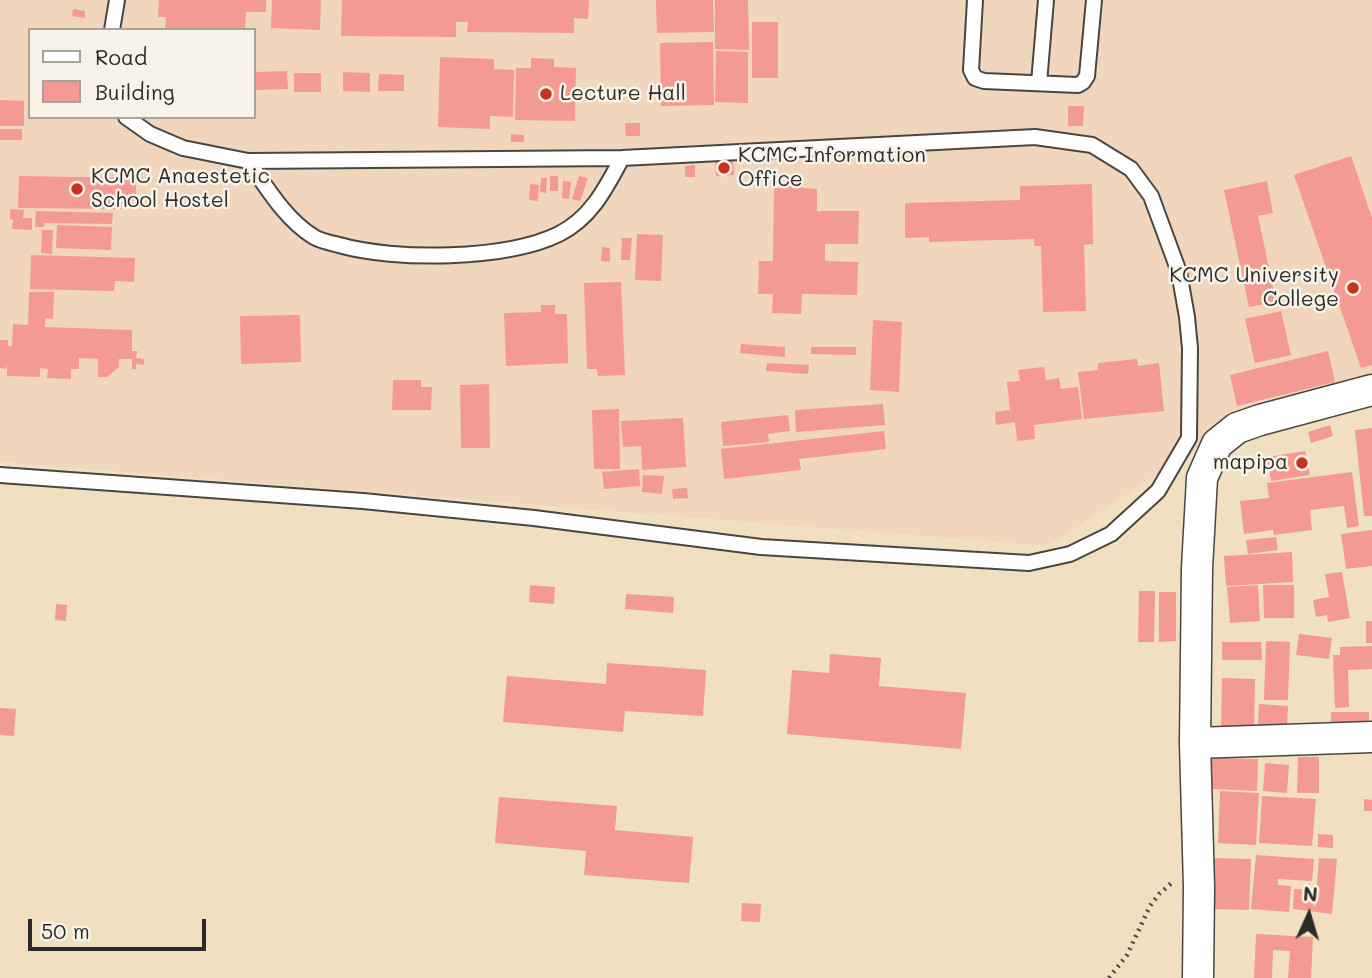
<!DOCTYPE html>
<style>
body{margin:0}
#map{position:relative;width:1372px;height:978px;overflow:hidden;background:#f0e0c1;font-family:Mali,sans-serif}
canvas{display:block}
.legend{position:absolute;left:28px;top:28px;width:228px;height:91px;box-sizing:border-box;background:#f7f3e8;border:2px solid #a5a39c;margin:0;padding:9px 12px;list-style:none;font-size:21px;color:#2b2b2b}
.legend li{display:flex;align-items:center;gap:14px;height:35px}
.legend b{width:35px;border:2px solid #a5a39c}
.north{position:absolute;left:1274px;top:880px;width:70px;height:70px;-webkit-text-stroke:5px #f7f3e8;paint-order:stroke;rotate:4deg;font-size:19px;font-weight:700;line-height:28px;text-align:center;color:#2b2b2b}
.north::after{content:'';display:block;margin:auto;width:24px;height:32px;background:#2b2b2b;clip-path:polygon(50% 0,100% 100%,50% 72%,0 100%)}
.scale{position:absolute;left:28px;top:919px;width:178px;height:32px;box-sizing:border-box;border:4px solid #2b2b2b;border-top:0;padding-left:9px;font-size:21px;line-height:24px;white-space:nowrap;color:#2b2b2b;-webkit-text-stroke:5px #f7f3e8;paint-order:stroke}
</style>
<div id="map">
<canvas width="1372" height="978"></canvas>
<ul class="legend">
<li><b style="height:9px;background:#fff"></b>Road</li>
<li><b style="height:19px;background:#f39a93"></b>Building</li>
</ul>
<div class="north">N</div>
<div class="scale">50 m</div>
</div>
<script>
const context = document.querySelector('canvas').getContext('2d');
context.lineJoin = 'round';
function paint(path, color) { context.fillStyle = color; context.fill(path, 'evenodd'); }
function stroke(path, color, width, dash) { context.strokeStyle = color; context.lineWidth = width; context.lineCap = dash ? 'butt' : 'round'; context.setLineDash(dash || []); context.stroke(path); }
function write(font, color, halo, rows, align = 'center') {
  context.font = font + ' Mali,sans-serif'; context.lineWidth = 5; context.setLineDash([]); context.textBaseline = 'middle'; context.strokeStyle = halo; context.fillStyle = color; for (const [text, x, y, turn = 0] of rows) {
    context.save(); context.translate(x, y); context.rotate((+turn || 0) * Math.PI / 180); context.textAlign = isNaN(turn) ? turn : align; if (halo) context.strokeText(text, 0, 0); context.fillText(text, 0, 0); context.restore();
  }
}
paint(new Path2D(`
 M0,0H1372V381L1227,428L1048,546L0,462ZM30,30H254V117H30Z`), '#f1d5bd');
paint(new Path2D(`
 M159,0H266V12H246L245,30H165L166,17H158Z
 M272,0H321L320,30L271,28Z
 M342,0H589L588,19L574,18V33L467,32L468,22H456V37L341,36Z
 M656,0H713L714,32L657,33Z
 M715,0H748L749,50L715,49Z
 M73,9L85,11V18L72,16Z
 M752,22H778V78H752Z
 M713,42L714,105L661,106L660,43Z
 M716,51L748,52V103L715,102Z
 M440,57L494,59V69L514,70L513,117L490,116V129L438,127Z
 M531,58L554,59V67L576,68L575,121L515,120L516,68H531Z
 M287,71L288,89L254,90V72Z
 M343,72L370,73V92L343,91Z
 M294,73H321V92H294Z
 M379,74L404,75V91H378Z
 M0,100L24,101V126H0Z
 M1068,106H1084L1083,126H1068Z
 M625,123H640V136H626Z
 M0,129H22V140H0Z
 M511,134L524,135V142H511Z
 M1351,156L1372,218V365L1361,368L1294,175Z
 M733,160L734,175L716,176L715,161Z
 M695,165V177H685V166Z
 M19,176L136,178V201L122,200V209L18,208Z
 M550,176H558V191H550Z
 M579,176L588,178L580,201L572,199Z
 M541,178H547L546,193L540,192Z
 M788,180H802V188L817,189V211H859L858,244H825V261L858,262L857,295L802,294L801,314L772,313L773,294H758L759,261H773L774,188H788Z
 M563,181L571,182L569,199L562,198Z
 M1267,181L1273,213L1258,216L1276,302L1249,307L1224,190Z
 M530,184L539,185L538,201L529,200Z
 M1092,184L1093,244L1084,245L1086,311L1043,312L1041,246H1034V239L929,242V237L905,238V203L1020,200V186Z
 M10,209L24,210L23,218H32V230L12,229L13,220L10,219Z
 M36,211L113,213L112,224L44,223V227H35Z
 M57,225L112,227L111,250L56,248Z
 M42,230H53L52,254L41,253Z
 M637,234L663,235L661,281L635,280Z
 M622,238H632L630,260H621Z
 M602,247L610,248V262L601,261Z
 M31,255L135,258L134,282L115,281L114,291L30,289Z
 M621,282L625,375L598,376L597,369H587L584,283Z
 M29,292H54L53,319L45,318V327L132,330V351H137L136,358L144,359V365L136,364V369H132V359H119V367L107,377H98V359L79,358V369H71V379L47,378L48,369L40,368V377L7,376V362L6,369L0,368V340H8V346H12L13,324L28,325Z
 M541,305H555V314H567L568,363L506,366L504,313L541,312Z
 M1281,311L1291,355L1255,363L1245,319Z
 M300,315L301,362L241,364L240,316Z
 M873,320L902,322L899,392L870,390Z
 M741,344L785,347V357L740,353Z
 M811,347H856V355L811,354Z
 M1328,351L1335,382L1237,406L1230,375Z
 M1137,359L1138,366L1159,363L1164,411L1084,419L1078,372L1098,370V363Z
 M767,363L809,365L808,374L766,371Z
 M1044,367L1046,380L1059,378L1061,389L1078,387L1082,419L1034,425L1035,439L1017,441L1015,422L996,425L995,412L1010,410L1007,382L1020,381L1018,370Z
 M393,380H421V387H432L431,410H392Z
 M489,384L490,448H461L460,385Z
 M883,404L885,425L796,432L795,410Z
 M619,409L620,469H594L592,410Z
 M788,415L790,431L768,434L769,442L723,446L721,422Z
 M683,418L686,467L642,470L641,446L623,447L621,421Z
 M1330,425L1333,436L1311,443L1308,432Z
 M1372,428V516H1364L1355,430Z
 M884,431L886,449L799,459L801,470L724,479L721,449Z
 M1305,451L1310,475L1271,481L1267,457Z
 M639,469L640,486L604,489L602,472Z
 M1352,472L1359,526L1347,528L1344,506L1310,510L1312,530L1274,535L1273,530L1244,534L1240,501L1269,498L1267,483Z
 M643,475L664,476L662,494L642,492Z
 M687,488L688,498L673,499L672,489Z
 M1372,530V566L1346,569L1341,534Z
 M1276,537L1278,550L1248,554L1246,540Z
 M1292,552L1293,582L1226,586L1224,556Z
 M1342,572L1350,618L1328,622L1327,615L1316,617L1313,600L1329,597L1325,574Z
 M530,585L555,587L554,604L529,602Z
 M1258,585L1260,621L1230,623L1227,587Z
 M1263,585H1294V618H1264Z
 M1139,591H1155L1154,642H1138Z
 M1159,592H1176V641L1159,642Z
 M626,594L674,597L673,613L625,609Z
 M56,604L67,605L66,621L55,620Z
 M1366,621H1372V643H1366Z
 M1299,634L1332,638L1329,659L1296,655Z
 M1266,641L1290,642L1288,700H1264Z
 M1222,642H1261L1262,660H1222Z
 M1372,646V669L1348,670L1349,707L1335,708L1333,655H1340V647Z
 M830,654L881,658L879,686L966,693L961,749L787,734L792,670L829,673Z
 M607,663L706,670L703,716L625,711L623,732L503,722L507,676L606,684Z
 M1222,678L1255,679L1254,732L1221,731Z
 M1259,704L1288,706L1287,727L1258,725Z
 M0,708L16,709L14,736L0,735Z
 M1331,712H1369V723H1331Z
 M1298,757H1319V793H1297Z
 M1212,758L1258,759L1257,791L1211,789Z
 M1265,763L1289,765L1287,793L1263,791Z
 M1220,791L1259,793L1256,845L1218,843Z
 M1262,796L1316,799L1312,846L1259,843Z
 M499,797L617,806L615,830L693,837L689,883L584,875L586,851L495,843Z
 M1364,799L1372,800V811H1364Z
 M1318,834L1333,835V848L1318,847Z
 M1256,855L1314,859L1312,881L1278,879V885L1291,886L1289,912L1251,909Z
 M1214,858L1251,859L1249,910L1212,909Z
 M1319,858L1337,859L1332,914L1293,909L1294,889L1315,890V908Z
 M742,903L761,904L760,922L741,921Z
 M1256,934L1313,937L1311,978H1288L1290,951L1273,950L1272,978H1254Z`), '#f39a93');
const service = new Path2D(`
 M975,0L971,70L975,78L984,81L1078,85L1083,82L1087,76L1094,0
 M112,30L117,0
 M1039,83L1046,0
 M248,161C267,188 286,220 314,237C321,241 331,243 339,245C395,261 506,260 559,234C591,218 606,188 622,158
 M0,475L363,501L534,518L761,547L1029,563L1070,554L1111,534L1158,491L1189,438L1190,348L1187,317L1179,272L1151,196L1131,169L1092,145L1035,137L622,158L248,161L183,148L150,134L126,117`);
const minor = new Path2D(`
 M1195,743L1372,737
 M1198,978L1199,887L1195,743L1197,568L1202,478L1217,444L1237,428L1260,420L1372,390`);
stroke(service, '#494642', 18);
stroke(minor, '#494642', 33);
stroke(new Path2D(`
 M1109,978L1127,955L1150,906L1159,894L1174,881`), '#494642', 4.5, [2, 5]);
stroke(service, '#fff', 14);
stroke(minor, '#fff', 30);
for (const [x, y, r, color] of [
 [546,94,7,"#c8321e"],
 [724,168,7,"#c8321e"],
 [77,189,7,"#c8321e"],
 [1353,288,7,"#c8321e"],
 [1302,463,7,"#c8321e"]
]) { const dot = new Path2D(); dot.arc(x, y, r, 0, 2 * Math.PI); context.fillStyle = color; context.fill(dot); stroke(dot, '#f7f3e8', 2.5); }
write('21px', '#2b2b2b', '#f7f3e8', [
 ["Lecture Hall",560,94],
 ["KCMC Information",738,156],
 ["Office",738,180],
 ["KCMC Anaestetic",91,177],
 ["School Hostel",91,201],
 ["KCMC University",1339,276,"right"],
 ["College",1339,300,"right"],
 ["mapipa",1288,463,"right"]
], 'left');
</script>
